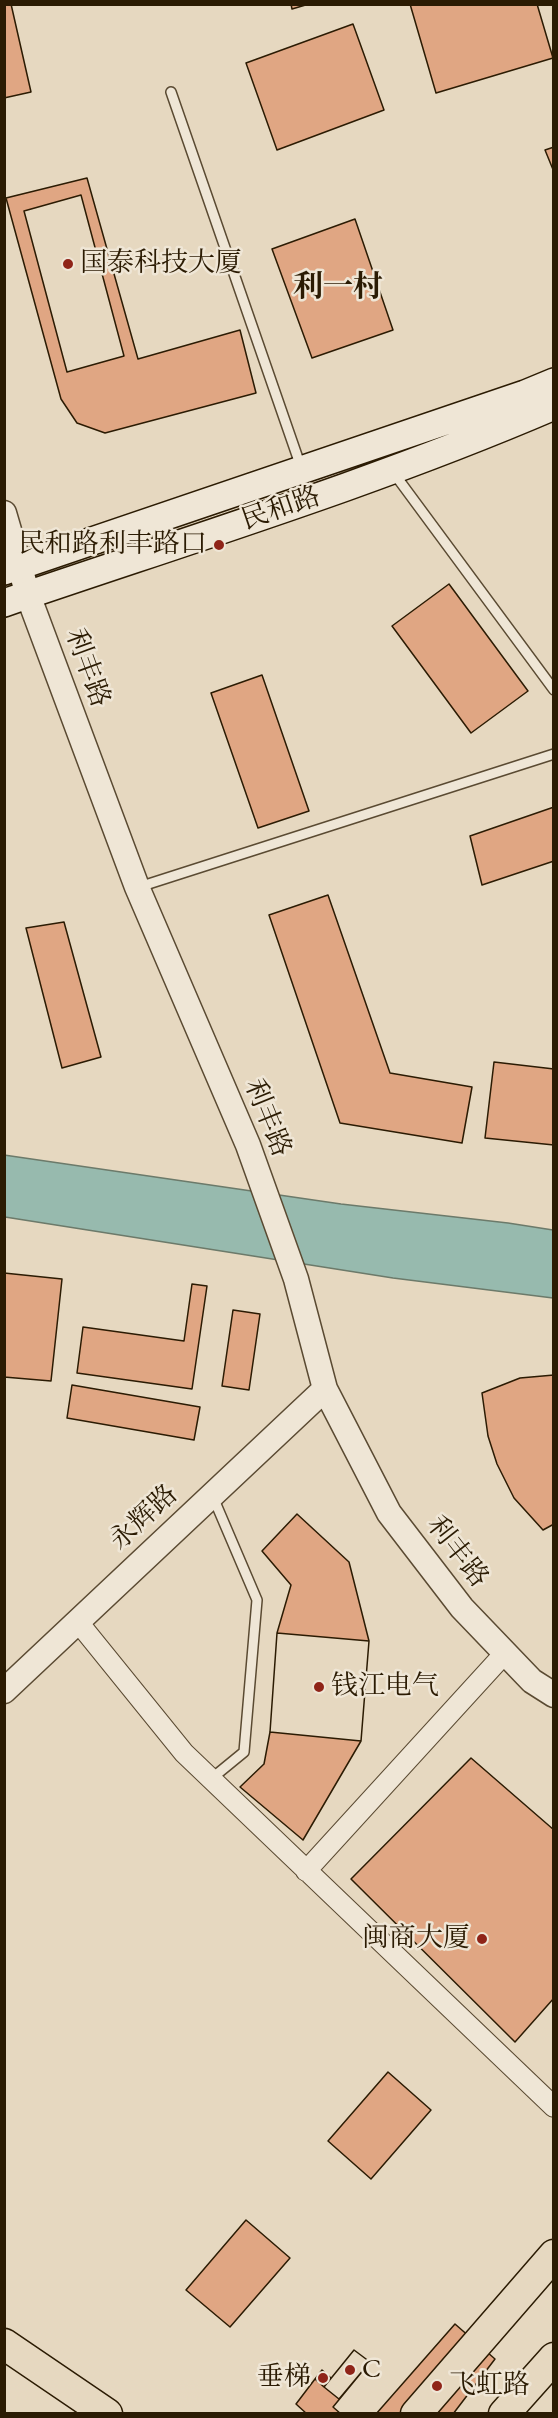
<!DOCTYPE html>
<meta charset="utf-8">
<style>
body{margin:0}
#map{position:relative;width:558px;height:2418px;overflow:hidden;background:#e6d8c0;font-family:"EB Garamond",serif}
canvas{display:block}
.frame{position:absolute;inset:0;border:6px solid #2b1b03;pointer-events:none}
</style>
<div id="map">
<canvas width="558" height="2418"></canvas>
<div class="frame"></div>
</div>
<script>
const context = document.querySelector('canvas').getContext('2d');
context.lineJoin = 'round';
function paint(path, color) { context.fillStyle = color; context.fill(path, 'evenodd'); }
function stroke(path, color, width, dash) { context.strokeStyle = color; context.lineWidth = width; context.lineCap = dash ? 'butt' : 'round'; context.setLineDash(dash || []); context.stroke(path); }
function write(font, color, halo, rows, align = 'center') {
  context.font = font + ' "EB Garamond","Noto Serif SC",serif'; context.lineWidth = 5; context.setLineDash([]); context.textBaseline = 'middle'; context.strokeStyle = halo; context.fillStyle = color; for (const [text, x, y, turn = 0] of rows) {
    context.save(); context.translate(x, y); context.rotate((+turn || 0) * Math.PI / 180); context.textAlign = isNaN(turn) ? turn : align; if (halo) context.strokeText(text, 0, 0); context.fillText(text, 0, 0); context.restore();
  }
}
const water = new Path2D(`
 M4,1155L341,1204L508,1223L553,1230V1298L393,1278L5,1217Z`);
paint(water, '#97baae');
stroke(water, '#6c7a6a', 1.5);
const building = new Path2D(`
 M4,4H11L31,92L4,98Z
 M291,4H309L292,9Z
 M410,4H537L553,58L436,93Z
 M353,24L384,110L277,150L246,63Z
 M554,147V172L545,150Z
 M87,178L138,359L240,330L256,393L105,433L77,423L61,399L6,198Z
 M81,195L124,356L67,372L24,211Z
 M355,219L393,330L312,358L272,249Z
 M449,584L528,691L471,733L392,626Z
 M262,675L309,811L258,828L211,693Z
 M554,807V861L482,885L470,836Z
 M328,895L390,1073L472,1087L462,1143L340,1123L269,915Z
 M64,922L101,1057L62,1068L26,928Z
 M494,1062L554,1069V1145L485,1138Z
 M4,1273L62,1279L51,1381L4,1377Z
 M192,1284L207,1286L192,1389L77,1373L83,1327L184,1341Z
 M233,1310L260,1314L249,1390L222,1386Z
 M554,1375V1524L543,1530L514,1498L497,1464L488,1436L482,1393L520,1378Z
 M72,1385L200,1407L194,1440L67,1418Z
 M297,1514L349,1562L369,1641L361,1741L303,1840L240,1787L264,1764L270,1732L277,1633L291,1585L262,1551Z
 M277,1633L369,1641L361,1741L270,1732Z
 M471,1758L554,1830V1998L515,2042L351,1879Z
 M388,2072L431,2110L371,2179L328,2141Z
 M246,2220L290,2258L230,2327L186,2290Z
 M455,2324L495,2359L453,2414H376Z
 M354,2350L370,2362L333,2407L341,2414H307L296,2404L315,2379L324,2387Z
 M354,2350L370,2362L339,2399L324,2387Z
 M322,2370L331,2378L324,2387L315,2379Z`);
paint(building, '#e0a683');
stroke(building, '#2b1b03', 1.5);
const service = new Path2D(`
 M171,92L301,467
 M393,472L554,690
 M139,887L554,754
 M211,1779L244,1752L257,1600L213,1497`);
const minor = new Path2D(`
 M78,1622L184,1753L554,2107
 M306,1871L505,1653`);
const tertiary = new Path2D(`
 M4,513L28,595L137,887L248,1145L296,1279L325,1389L389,1513L462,1608L532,1681L554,1695
 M4,1691L325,1389`);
const secondary = new Path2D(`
 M4,571L525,394L554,382
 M4,603C188,540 375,483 554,406`);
const primary = new Path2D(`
 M4,2344L107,2414
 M416,2414L554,2255
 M504,2414L554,2358`);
stroke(service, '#5a4a32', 12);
stroke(minor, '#5a4a32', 22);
stroke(tertiary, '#5a4a32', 27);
stroke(secondary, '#2b1b03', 30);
stroke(primary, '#2b1b03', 33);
stroke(service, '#efe6d6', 9);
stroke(minor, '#efe6d6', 20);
stroke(tertiary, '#efe6d6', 24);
stroke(secondary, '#efe6d6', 27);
stroke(primary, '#e6d8c0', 30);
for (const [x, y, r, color] of [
 [68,264,6,"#8f2418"],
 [219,545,6,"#8f2418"],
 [319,1687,6,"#8f2418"],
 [482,1939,6,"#8f2418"],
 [350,2370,6,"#8f2418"],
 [323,2378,6,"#8f2418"],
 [437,2386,6,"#8f2418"]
]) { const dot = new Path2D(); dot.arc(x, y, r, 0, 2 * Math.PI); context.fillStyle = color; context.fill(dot); stroke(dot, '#efe6d6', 2); }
write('27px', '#2b1b03', '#efe6d6', [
 ["国泰科技大厦",80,264],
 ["民和路利丰路口",207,545,"right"],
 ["钱江电气",331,1687],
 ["闽商大厦",470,1939,"right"],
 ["C",362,2370],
 ["垂梯",311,2378,"right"],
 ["飞虹路",449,2386]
], 'left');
write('27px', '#2b1b03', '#efe6d6', [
 ["民和路",281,509,-19],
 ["利丰路",87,668,70],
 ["利丰路",267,1118,68],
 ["永辉路",144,1518,-43],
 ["利丰路",457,1552,52]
]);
write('bold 30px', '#2b1b03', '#efe6d6', [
 ["利一村",338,288]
]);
</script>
